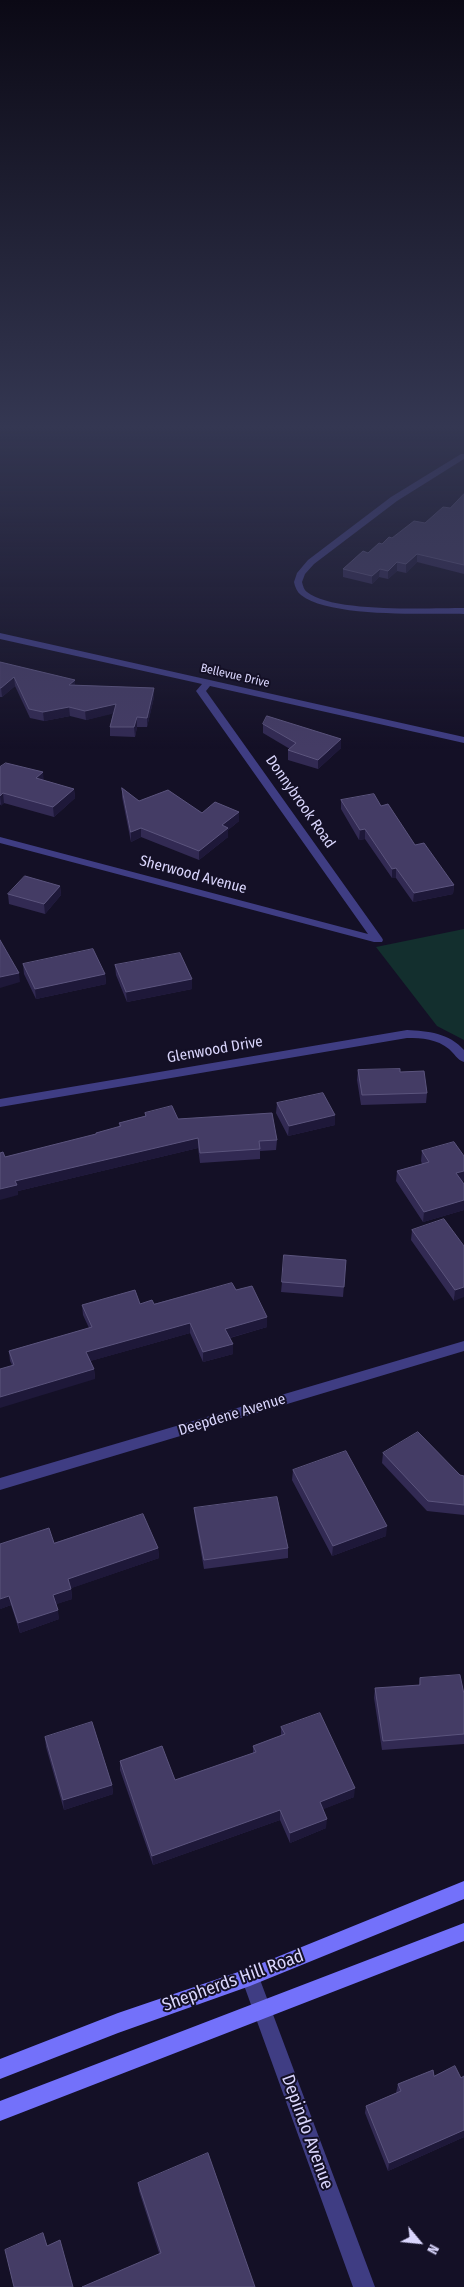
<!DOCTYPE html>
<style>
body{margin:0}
#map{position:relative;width:464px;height:2287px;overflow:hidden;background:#141026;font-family:"Fira Sans Condensed",sans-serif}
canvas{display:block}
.north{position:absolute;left:394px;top:2217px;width:50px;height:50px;-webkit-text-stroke:4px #141026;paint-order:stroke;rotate:118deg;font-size:14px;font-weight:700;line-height:20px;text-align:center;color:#dad6fd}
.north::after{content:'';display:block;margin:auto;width:18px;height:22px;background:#dad6fd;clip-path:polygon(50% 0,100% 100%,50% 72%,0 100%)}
</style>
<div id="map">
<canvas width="464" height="2287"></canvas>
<div class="north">N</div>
</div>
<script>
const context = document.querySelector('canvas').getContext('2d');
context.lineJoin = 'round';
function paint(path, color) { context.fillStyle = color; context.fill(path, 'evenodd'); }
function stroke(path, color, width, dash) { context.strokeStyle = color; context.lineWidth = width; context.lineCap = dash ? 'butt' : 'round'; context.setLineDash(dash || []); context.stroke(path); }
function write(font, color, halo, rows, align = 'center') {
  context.font = font + ' "Fira Sans Condensed",sans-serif'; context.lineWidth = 4; context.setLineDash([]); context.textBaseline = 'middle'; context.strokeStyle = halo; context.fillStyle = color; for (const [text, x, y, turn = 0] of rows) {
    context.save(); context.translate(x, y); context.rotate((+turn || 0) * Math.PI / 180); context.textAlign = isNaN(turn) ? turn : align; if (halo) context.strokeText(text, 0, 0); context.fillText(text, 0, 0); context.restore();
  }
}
paint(new Path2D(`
 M464,929V1040L437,1026L376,947Z`), '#132f2e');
paint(new Path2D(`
 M461,454H464V459L397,501L314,564L305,574L302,582C303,586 304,590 307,592C333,613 429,608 464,608V614C426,613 330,618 301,595C297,592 295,587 294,582L297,573L308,560L391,497Z
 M0,633L464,737V743L210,686L206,691L382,938L383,940L382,942H374L0,843V837L368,934L196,691L202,684L0,639Z
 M407,1030C428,1031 449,1033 464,1050V1062C457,1060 454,1053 449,1049C437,1039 422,1038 407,1038L0,1107V1099Z
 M464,1341V1351L0,1490V1478Z
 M250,1968L257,1970L259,1977L375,2287H353L241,1977L243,1970Z`), '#3f3d83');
paint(new Path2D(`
 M464,1881V1899L250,1986L118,2033L0,2079V2059L118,2013L250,1968Z
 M464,1923V1941L0,2121V2101Z`), '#7371fa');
paint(new Path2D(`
 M464,494V574L417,562L406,573L397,571L388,579L379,577L372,584L343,577V569L392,538L425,523L450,508Z
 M0,662L75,680V685L154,688V697L147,727H137L135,737L110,736V727L113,713L86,720L70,716L44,721L30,718L15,686L2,697H0Z
 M263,724L341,748L318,769L288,760V750L290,749L263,733Z
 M0,767L43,772V780L74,789L75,798L54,817L4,803L0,805Z
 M122,788L139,801L202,813L239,812V821L228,830V837L199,860L141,837L131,842L122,797Z
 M341,800L381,806L415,845L454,885L453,894L413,902L396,878H392L365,839L359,840L341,809Z
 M60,886L61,895L45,914L9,904L8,894Z
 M23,964L105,974L106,984L36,999L24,974Z
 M115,965L192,979V989L127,1002L116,975Z
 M358,1070L400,1072L427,1093L426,1103L361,1105L357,1080Z
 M277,1103L335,1125L288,1136L276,1113Z
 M145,1113L178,1119L277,1140L276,1150L260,1151V1159L200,1163L198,1148L18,1191V1195L5,1157L96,1135V1133L119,1127V1123L145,1116Z
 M422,1151L462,1181L464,1184V1210L423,1222L396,1181L397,1171L422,1164L421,1161Z
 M412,1230L464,1246L454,1301L411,1240Z
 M346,1260L343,1297L281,1292L282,1282Z
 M236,1290L267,1327L230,1338L233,1354L203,1362L190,1333L90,1361L94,1369L95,1379L12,1365L10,1361L9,1351L89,1328L83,1315L82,1305L154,1304Z
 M383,1453L460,1475L464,1476V1515L427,1511L382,1463Z
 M293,1470L386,1536L332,1556L292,1480Z
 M194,1508L288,1548V1558L204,1569L195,1518Z
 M54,1543L158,1548L159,1558L71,1588L72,1599L56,1604L59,1619L20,1633L11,1605L0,1609Z
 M420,1678L464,1694V1744L382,1750L374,1698L375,1688L419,1685Z
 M281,1727L354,1797L323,1809L326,1828L290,1843L280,1820L153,1865L120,1770V1761L175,1780L253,1753V1746L281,1736Z
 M45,1737L112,1785L113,1794L64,1810L46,1747Z
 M434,2076L461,2078L464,2076V2137L388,2171L365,2113L366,2106L396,2093L398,2084Z
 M138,2183L255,2287L159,2253L139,2191Z`), '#322a53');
paint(new Path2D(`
 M417,554V562L406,573V564Z
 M397,562V571L388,579V571Z
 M380,569L379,577L372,584V576Z
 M14,677L15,686L2,697L1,688Z
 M75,680V689L69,685Z
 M154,688V697L147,727V718Z
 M116,704V713L86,720L85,711Z
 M69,707L70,716L44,721L43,712Z
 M137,717V727L135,737L134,727Z
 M341,739V748L318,769V760Z
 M43,772L44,782L36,778Z
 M74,789L75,798L54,817L53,807Z
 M3,793L4,803L1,806L0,796Z
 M239,812V821L228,830V837L199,860V851L222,825Z
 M141,828V837L131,842V832Z
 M365,829V839L359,840L360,830Z
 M396,868V878H392V869Z
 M454,885L453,894L413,902L414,893Z
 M60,886L61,895L45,914L44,904Z
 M19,973L20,982L0,988V977Z
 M105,974L106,984L36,999L35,989Z
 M192,979V989L127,1002L126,992Z
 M335,1115V1125L288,1136L289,1126Z
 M198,1138V1148L18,1191V1195L0,1200V1189L15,1181Z
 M464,1171V1181L455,1183L456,1173Z
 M464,1200V1210L423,1222L424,1212Z
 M464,1287V1297L454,1301L455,1290Z
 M267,1317V1327L225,1339V1329Z
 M190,1323V1333L87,1362L86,1352Z
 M233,1344V1354L203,1362V1352Z
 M94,1369L95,1379L0,1408V1397Z
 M387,1526L386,1536L332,1556L333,1546Z
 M158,1548L159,1558L69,1589L68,1579Z
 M71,1589L72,1599L54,1605L53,1595Z
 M9,1596L11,1605L0,1609V1599Z
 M58,1610L59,1619L20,1633L18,1623Z
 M112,1785L113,1794L64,1810L63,1800Z
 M355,1788L354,1797L319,1811L320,1802Z
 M280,1810V1820L153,1865L152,1856Z
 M327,1819L326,1828L290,1843V1833Z
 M464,2130V2137L388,2171L389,2163Z`), '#1e1839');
const building = new Path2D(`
 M464,494V565L417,554L406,564L397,562L388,571L380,569L372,576L343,569L363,551L368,553L379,543L382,544L389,537L392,538L414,521L425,523L443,507L450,508Z
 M0,662L75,680L69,685L154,688L147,718L137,717L134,727H110L116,704L85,711L69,707L43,712L29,709L14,677L1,688H0Z
 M267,716L341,739L318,760L288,750L296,743L263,724Z
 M6,763L43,772L36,778L74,789L53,807L3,793L0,796V767Z
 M122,788L139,801L168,790L202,813L215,802L239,812L222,825L228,828L199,851L141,828L131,832Z
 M374,794L381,806L388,804L415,845L424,843L454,885L414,893L396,868L392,869L365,829L360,830L341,800Z
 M25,876L60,886L44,904L8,894Z
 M0,940L19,973L0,977Z
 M93,949L105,974L35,989L23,964Z
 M180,953L192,979L126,992L115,965Z
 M400,1069V1072L424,1071L427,1093L362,1095L358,1070Z
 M323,1093L335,1115L289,1126L277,1103Z
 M172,1106L178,1119L272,1113L277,1140L259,1141L260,1149L200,1153L198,1138L15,1181L17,1185L0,1189V1153L3,1152L5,1157L96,1134V1133L121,1126L119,1123L146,1116L145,1113Z
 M454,1142L464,1156V1171L456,1173L464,1184V1200L424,1212L397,1171L429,1162L422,1151Z
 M444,1219L464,1246V1287L455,1290L412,1230Z
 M284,1255L346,1260L344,1287L282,1282Z
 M232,1283L236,1290L252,1286L267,1317L225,1329L233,1344L203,1352L190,1323L86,1352L94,1369L0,1397V1369L14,1365L9,1351L92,1327L82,1305L135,1290L140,1304L152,1300L154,1304Z
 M418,1432L460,1475L464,1476V1505L428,1501L383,1453Z
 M346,1451L387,1526L333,1546L293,1470Z
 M277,1497L288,1548L204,1560L194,1508Z
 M143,1514L158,1548L68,1579L71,1589L53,1595L58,1610L18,1623L9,1596L0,1599V1544L49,1528L54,1543Z
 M460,1675L464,1694V1734L383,1741L375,1688L420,1685V1678Z
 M320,1713L355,1788L320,1802L327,1819L290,1833L280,1810L152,1856L120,1761L162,1746L175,1780L256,1752L253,1746L285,1734L281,1727Z
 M92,1722L112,1785L63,1800L45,1737Z
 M455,2066L461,2078L464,2076V2130L389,2163L366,2106L401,2091L398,2084L433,2070L434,2076Z
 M208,2153L255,2287H82L161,2253L138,2183Z
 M43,2233L47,2246L60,2240L73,2287H14L5,2250Z`);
paint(building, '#443c65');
stroke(building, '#5b547d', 1);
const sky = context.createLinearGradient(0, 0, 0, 750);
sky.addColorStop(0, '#0b0915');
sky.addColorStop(0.57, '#343752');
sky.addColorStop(1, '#34375200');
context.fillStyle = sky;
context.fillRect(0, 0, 464, 750);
write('12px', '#dad6fd', '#141026', [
 ["Bellevue Drive",235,676,13]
]);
write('15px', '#dad6fd', '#141026', [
 ["Donnybrook Road",300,802,55],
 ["Sherwood Avenue",193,875,15],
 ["Glenwood Drive",215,1050,-10],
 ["Deepdene Avenue",232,1415,-17]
]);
write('18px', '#dad6fd', '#141026', [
 ["Shepherds Hill Road",233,1981,-20],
 ["Depindo Avenue",307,2132,70]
]);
</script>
